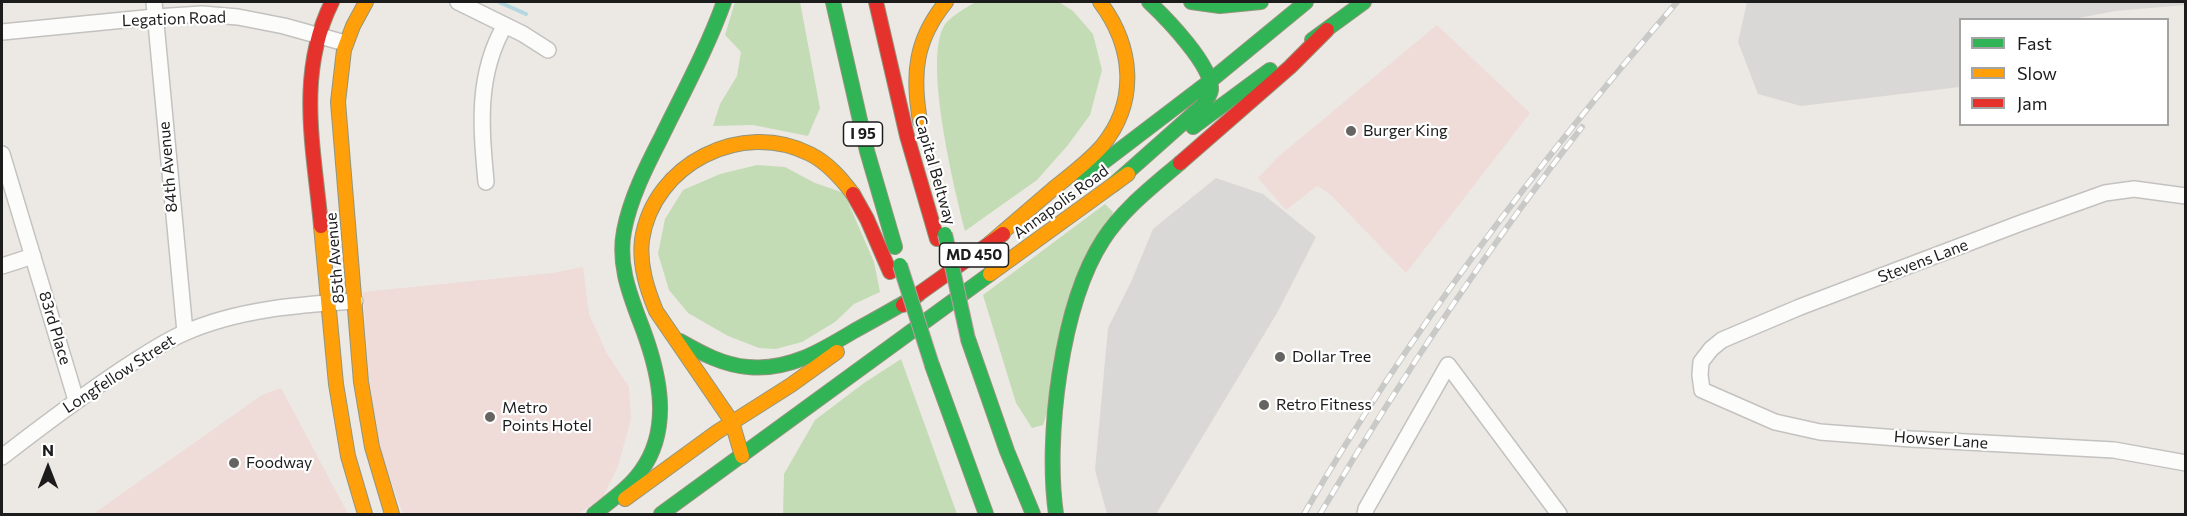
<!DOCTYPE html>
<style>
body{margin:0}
#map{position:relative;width:2187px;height:516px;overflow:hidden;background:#ece9e4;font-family:Commissioner,sans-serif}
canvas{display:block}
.frame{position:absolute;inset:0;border:3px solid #1c1c1c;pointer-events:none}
.legend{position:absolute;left:1959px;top:18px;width:210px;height:108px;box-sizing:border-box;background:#fff;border:2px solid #a4a4a4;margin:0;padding:8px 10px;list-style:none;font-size:18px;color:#1c1c1c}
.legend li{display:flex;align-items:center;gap:12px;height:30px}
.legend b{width:30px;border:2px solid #a4a4a4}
.north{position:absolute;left:18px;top:438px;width:60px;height:60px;-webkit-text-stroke:4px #fff;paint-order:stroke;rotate:0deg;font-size:16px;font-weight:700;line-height:24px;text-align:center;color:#1c1c1c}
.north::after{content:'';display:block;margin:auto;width:21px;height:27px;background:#1c1c1c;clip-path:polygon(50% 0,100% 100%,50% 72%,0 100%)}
</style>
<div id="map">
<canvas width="2187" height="516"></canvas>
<div class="frame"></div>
<ul class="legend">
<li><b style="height:8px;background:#30b455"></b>Fast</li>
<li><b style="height:8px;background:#ff9f0a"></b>Slow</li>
<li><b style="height:8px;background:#e5322d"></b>Jam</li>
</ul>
<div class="north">N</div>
</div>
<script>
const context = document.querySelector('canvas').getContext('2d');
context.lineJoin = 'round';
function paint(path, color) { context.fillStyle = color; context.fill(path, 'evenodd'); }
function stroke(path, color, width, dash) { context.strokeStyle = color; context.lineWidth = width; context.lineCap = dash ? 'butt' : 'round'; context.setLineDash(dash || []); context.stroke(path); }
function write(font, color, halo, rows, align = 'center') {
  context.font = font + ' Commissioner,sans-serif'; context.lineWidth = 4.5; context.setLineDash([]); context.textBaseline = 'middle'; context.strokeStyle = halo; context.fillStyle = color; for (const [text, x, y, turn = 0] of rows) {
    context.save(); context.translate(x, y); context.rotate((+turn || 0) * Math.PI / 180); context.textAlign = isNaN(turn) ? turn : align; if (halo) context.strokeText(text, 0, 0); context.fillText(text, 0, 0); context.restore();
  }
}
paint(new Path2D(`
 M1747,2H2185L2186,5L2115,11L2074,19L1960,20V87L1801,106L1758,94L1738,42Z
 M1216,178L1263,194L1316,237L1277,313L1156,514H1107L1095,470L1108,328L1131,282L1153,229Z`), '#dad8d6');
paint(new Path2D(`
 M1437,25L1530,113L1406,273L1330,194L1317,186L1286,210L1258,178L1278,157Z
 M583,267L589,314L606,352L629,387L631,419L618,466L603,497L578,514H403L379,448L371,410L363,292L553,273Z
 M281,388L348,514H93L262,395Z`), '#efdbd7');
paint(new Path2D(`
 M735,2H800L820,108L808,136L753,125L713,126L720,104L737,76L741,52L725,35Z
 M976,2H1059L1073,11L1093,34L1102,70L1090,115L1068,145L1037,180L965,231C955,191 921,55 946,23C953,15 967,7 976,2Z
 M757,165L785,167L815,183L844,193L874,262L880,292L854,304L835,322L802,342L776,349L759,348L728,336L688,313L669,290L658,254L665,219L683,190L720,174Z
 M1105,204L1113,212L1043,425L1032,428L1016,403L983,295Z
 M901,359L957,514H783L784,474L815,420L864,383Z`), '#c4dcb6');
stroke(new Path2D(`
 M499,2L526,14`), '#b3d8e2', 4);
const street = new Path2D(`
 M154,2L185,332
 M458,2L523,34L548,50
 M2,32L155,17L202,14L238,17L284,26L345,43
 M2,154L76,400
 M486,182C481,127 476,75 505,25
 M2186,196L2134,189L2105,193L2021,223L1800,307L1722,340L1711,349L1701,362L1700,375L1702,390L1775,422L1820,432L1911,439L2114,450L2186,463
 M2,266L33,256
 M2,457C42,426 82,396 124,368C143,356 163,342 184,333C238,309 297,305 355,301
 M1365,514L1366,509L1448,365L1559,514`);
const fast = new Path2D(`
 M833,2L867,151L895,247
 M1191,2L1220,6L1261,2
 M1312,40L1364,2
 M1193,127L1270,70
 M1084,177L1210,81L1306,2
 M1113,185L1202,106C1206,101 1210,96 1211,90C1213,66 1166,18 1149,2
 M968,339L1007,451L1033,514
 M680,341C701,353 723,365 748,367C788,371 821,351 854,331C876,319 897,307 918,295
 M932,365L986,514
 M594,514C610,501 629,488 641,471C674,426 658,367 639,319C628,290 618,262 624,231C630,199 646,167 661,138C683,93 707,49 724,2
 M661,514L990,274
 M1056,514C1045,438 1061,305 1103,240C1123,209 1152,187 1180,163`);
const slow = new Path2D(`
 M366,2L353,26L344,50L338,102L361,382L372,447L392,514
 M920,121C912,74 915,40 946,2
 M321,226L336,384L348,456L365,514
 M990,243C1011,225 1032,207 1053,189C1069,176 1088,162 1102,146C1139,101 1133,46 1100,2
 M990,274L1128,174
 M742,456L732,422L656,311C647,289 639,265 642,240C653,164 742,119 810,154C828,163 841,178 853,194
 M625,499L717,432L791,385L837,352`);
const jam = new Path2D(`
 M876,2L907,136L937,239
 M1180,163L1290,67L1327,30
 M853,194L867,219L890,272
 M321,226C314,149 296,74 332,2
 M903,305L1003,234`);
stroke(street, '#c4c2c0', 18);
stroke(fast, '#93957c', 16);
stroke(slow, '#93957c', 16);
stroke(jam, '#93957c', 16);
stroke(street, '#fcfcfb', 15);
stroke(fast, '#30b455', 14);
stroke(slow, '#ff9f0a', 14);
stroke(jam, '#e5322d', 14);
const rail = new Path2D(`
 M1304,514C1411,329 1538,163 1677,2
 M1320,514C1400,380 1485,251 1582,127`);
stroke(rail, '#c9c9c8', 6);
stroke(rail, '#fff', 4, [11]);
const fastBridge = new Path2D(`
 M945,234L968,339
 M900,265L932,365`);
stroke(fastBridge, '#c399a4', 16, []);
stroke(fastBridge, '#30b455', 14);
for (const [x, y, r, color] of [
 [1351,131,6,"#656462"],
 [1280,357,6,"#656462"],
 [1264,405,6,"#656462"],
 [490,417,6,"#656462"],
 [234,463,6,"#656462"]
]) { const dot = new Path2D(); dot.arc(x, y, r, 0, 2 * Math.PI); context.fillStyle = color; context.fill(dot); stroke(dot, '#fff', 2); }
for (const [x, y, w] of [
 [863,134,39],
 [974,255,69]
]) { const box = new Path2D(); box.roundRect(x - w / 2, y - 12, w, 24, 4.5); context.fillStyle = '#fff'; context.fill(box); stroke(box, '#1c1c1c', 1.5); }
write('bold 15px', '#1c1c1c', null, [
 ["I 95",863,134],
 ["MD 450",974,255]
]);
write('16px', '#1c1c1c', '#fff', [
 ["Legation Road",174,19,-2],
 ["84th Avenue",168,167,-95],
 ["Capital Beltway",935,170,74],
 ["Annapolis Road",1061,202,-36],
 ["85th Avenue",335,258,-95],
 ["Stevens Lane",1923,261,-21],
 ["83rd Place",55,328,73],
 ["Longfellow Street",119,374,-33],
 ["Howser Lane",1941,440,4]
]);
write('16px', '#1c1c1c', '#fff', [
 ["Burger King",1363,131],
 ["Dollar Tree",1292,357],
 ["Retro Fitness",1276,405],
 ["Metro",502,408],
 ["Points Hotel",502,426],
 ["Foodway",246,463]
], 'left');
</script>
